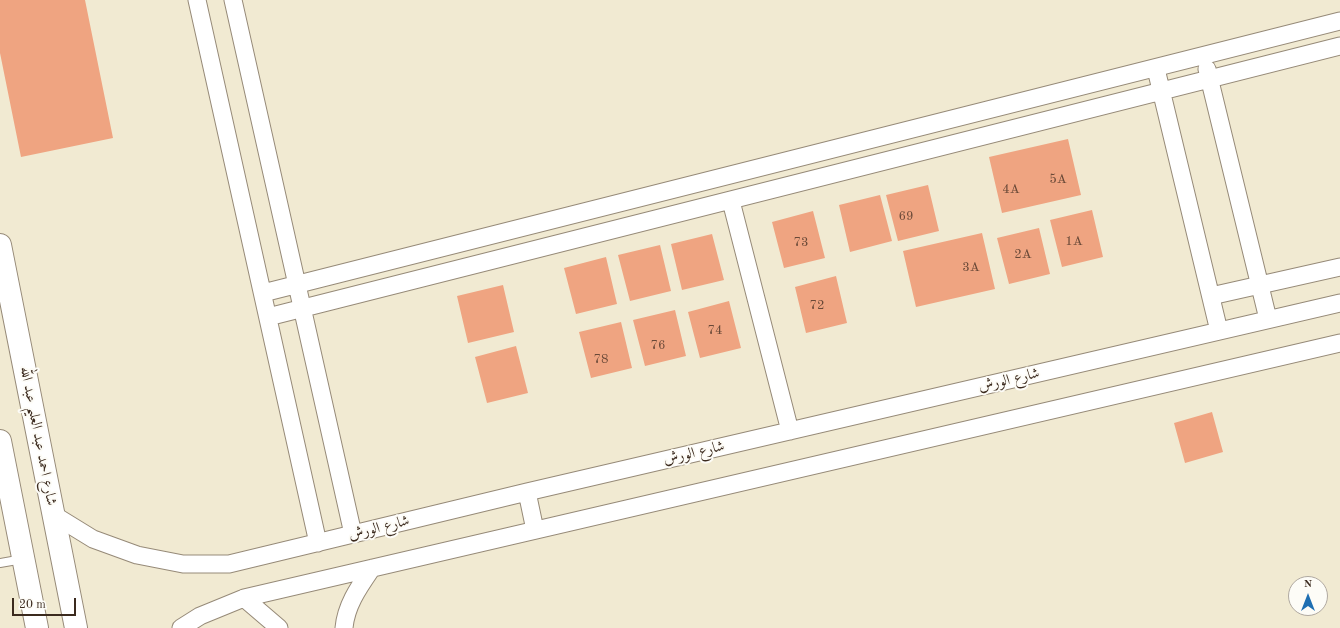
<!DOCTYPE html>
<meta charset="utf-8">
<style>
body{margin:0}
#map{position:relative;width:1340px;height:628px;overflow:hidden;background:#f1ead2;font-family:"Old Standard TT",serif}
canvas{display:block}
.north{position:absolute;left:1288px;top:576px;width:40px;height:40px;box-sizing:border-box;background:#fdfcf7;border:1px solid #afa8a0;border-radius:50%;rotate:0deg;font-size:11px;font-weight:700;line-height:16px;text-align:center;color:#3b2a1e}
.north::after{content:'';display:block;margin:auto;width:14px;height:18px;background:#1f6fb2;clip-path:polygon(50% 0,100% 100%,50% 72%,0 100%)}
.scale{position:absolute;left:12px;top:598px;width:64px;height:18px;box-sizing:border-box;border:2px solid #3b2a1e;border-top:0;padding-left:5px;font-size:12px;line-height:14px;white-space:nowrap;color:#3b2a1e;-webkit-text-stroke:3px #fdfcf7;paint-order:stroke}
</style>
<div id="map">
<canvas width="1340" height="628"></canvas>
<div class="north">N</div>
<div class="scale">20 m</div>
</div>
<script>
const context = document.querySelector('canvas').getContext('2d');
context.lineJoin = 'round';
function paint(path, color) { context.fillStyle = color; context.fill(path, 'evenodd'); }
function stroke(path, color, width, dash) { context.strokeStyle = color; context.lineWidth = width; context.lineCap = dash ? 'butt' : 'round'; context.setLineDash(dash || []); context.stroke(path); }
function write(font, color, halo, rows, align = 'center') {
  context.font = font + ' "Old Standard TT",Amiri,serif'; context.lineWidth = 4; context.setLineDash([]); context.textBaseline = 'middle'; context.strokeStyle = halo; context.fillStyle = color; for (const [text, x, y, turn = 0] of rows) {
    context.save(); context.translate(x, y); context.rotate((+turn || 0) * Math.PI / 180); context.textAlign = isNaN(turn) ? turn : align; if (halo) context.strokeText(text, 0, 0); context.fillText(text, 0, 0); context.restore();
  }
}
paint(new Path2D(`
 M0,0H85L113,138L21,157L0,53Z
 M1068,139L1081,195L1002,213L989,157Z
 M928,185L939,231L898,241L886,195Z
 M880,195L892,241L850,252L839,205Z
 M1092,210L1103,257L1062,267L1050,220Z
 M813,211L825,258L784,268L772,222Z
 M1039,228L1050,274L1009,284L997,238Z
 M982,233L995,289L916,307L903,251Z
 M712,234L724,280L682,290L671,244Z
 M660,245L671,291L630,301L618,255Z
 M606,257L617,304L576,314L564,268Z
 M836,276L847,323L806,333L795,287Z
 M503,285L514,332L468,343L457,296Z
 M729,301L741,348L700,358L688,312Z
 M675,310L686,356L645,366L633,320Z
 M621,322L632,368L591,378L579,332Z
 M516,346L528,393L487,403L475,357Z
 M1212,412L1223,452L1185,463L1174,423Z`), '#efa481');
const lane = new Path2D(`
 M0,563L23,559`);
const street = new Path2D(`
 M197,0L318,543
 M233,0L353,534
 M1156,69L1219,331
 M1207,69L1268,319
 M731,201L790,431
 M263,293L1340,21
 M1211,296L1340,267
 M268,317L1340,46
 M527,492L535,530
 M54,515L93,539L137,555L183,564H229L527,492L1340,303
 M244,598L279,628
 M181,628L200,616L244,598L1340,343
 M344,628C346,605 359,587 372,568`);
const secondary = new Path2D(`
 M0,245L76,628
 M0,441L37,628`);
stroke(lane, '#968a78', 10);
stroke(street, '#968a78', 19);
stroke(secondary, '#968a78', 24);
stroke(lane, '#fff', 8);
stroke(street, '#fff', 17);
stroke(secondary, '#fff', 22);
write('13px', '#684837', null, [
 ["5A",1058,180],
 ["4A",1011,190],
 ["69",906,217],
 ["1A",1074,242],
 ["73",801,243],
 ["2A",1023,255],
 ["3A",971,268],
 ["72",817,306],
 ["74",715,331],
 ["76",658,346],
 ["78",601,360]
]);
write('15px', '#3b2a1e', '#fdfcf7', [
 ["شارع الورش",1009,380,-13],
 ["شارع احمد عبد العليم عبد الله",38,436,79],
 ["شارع الورش",694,453,-13],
 ["شارع الورش",379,528,-14]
]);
</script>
